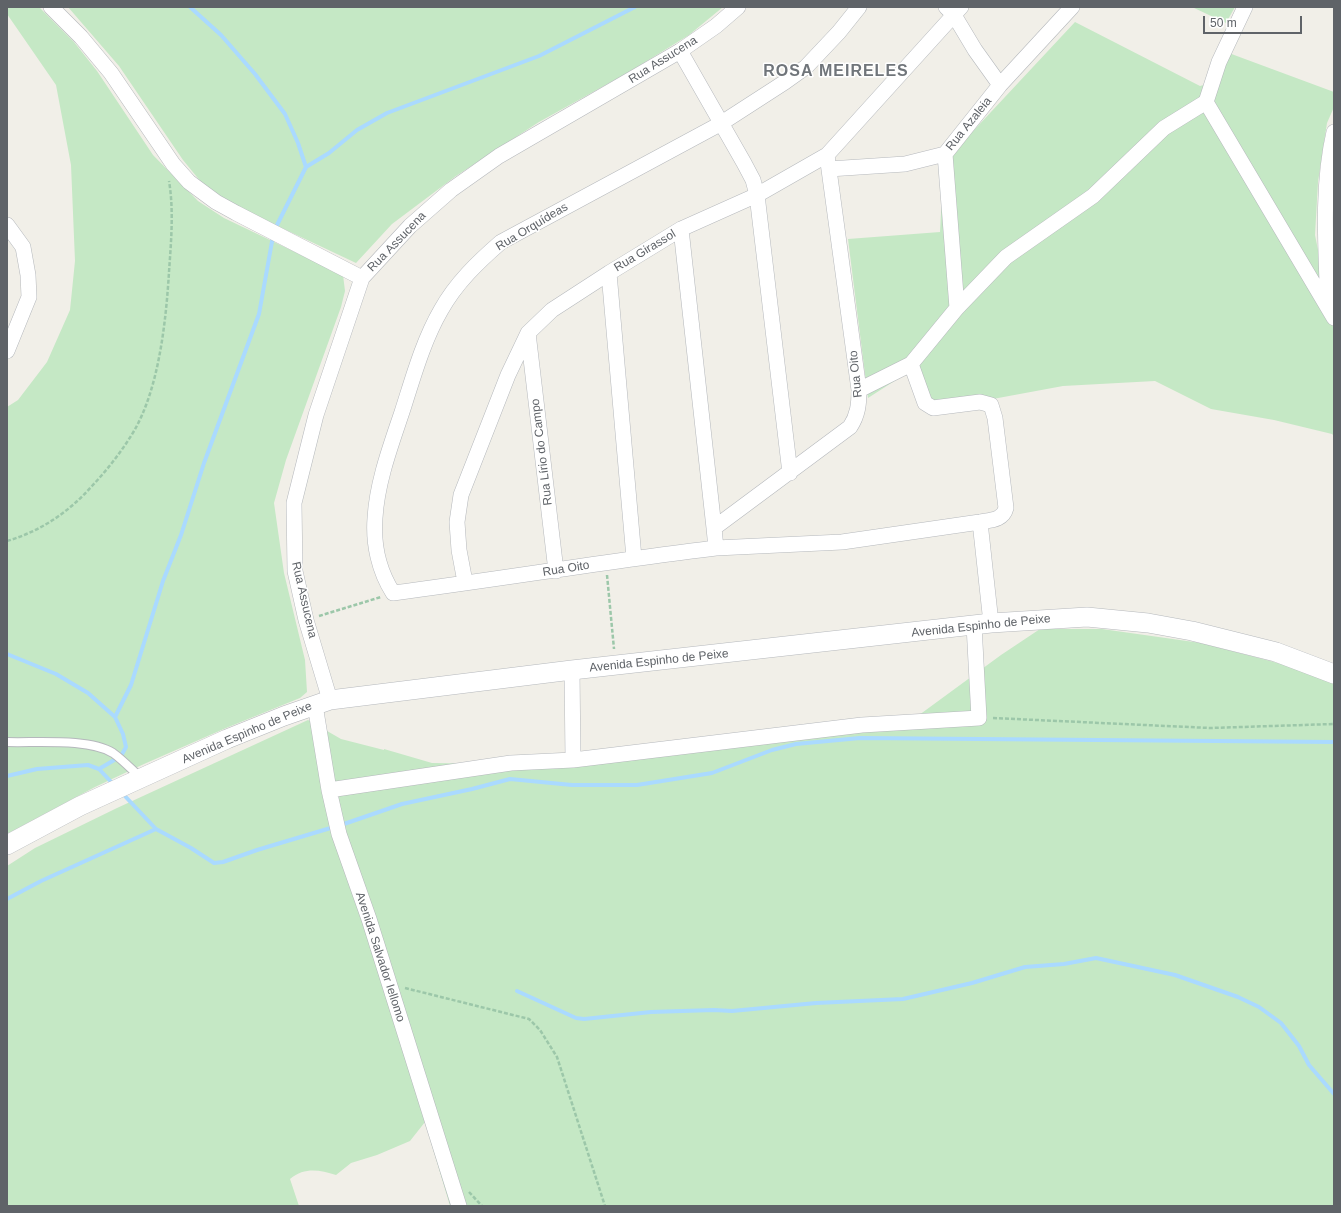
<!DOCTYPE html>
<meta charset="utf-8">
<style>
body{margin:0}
#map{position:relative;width:1341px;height:1213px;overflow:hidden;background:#f1efe8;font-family:Arial,sans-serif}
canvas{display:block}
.frame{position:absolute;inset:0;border:8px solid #5f6368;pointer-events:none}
.scale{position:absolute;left:1203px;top:16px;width:99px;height:18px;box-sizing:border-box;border:2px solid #5f6368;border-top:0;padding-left:5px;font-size:12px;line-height:14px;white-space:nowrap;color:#5f6368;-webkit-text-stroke:3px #fff;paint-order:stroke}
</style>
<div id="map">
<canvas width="1341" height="1213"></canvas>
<div class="frame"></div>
<div class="scale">50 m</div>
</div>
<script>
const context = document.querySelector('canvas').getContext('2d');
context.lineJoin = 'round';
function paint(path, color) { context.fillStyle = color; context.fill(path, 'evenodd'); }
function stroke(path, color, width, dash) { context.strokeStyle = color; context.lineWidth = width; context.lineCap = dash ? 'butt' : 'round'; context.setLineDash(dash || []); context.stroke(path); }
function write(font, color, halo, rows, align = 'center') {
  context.font = font + ' Arial,sans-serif'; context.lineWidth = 3; context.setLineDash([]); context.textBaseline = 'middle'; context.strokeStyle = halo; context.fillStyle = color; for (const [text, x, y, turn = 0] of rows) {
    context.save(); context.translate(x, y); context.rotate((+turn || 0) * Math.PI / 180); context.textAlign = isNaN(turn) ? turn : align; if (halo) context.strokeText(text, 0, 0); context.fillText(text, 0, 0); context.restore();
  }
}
paint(new Path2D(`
 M7,7H39L74,42L97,71L153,155L198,201L224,218L343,275L345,291L341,307L286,460L274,503L284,573L305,660L307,692L300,698L226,728L144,764L95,787L7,834V407L18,400L47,362L70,310L75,261L71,165L56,85L7,14Z
 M68,7H723L689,35L629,72L539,122L456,176L392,224L356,263L231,204L201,182L183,160L119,66Z
 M1192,7H1235L1226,23Z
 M1075,22L1200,86L1207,84L1218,49L1334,92V107L1327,123L1318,182L1315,235L1326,290L1334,311V436L1332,434L1274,420L1211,409L1155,381L1063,386L928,411L910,371L868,398L848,239L940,232L943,175L948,158Z
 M1040,629H1102L1201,643L1324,675L1334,680V1206H450L425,1122L410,1141L377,1155L351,1163L336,1175C319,1170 305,1167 290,1179L299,1206H7V866L35,848L117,808L308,720L341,739L384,750V749L432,763L498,764L915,718L1001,655Z`), '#c5e8c5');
stroke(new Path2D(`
 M190,7L221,35L255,74L285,114L298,143L306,167
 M275,229L306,167L329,153L357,130L387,113L539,56L635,7
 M7,654L56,674L88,693L115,717L123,734L126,747L121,756L99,769
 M115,717L131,685L163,581L181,535L204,463L259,314L273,236
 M7,776L37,769L88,765L99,769L114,785
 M122,793L156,829L191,848L214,863L223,862L257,850L334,827
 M341,825L402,804L472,789L510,779L572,785H637L712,773L772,750L796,744L860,738L1334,742
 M7,899L41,881L156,829
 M517,991L576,1018L584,1019L651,1012L714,1010L732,1011L816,1003L903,999L972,983L1025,967L1064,964L1096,958L1175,975L1238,997L1259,1007L1281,1023L1299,1046L1309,1065L1334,1094`), '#aadaff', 4);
const service = new Path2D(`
 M7,742C36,743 89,738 113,753C123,760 132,770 141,778`);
const minor = new Path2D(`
 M51,7L81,37L111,73L173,164L189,182L216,202L236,213L362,278
 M946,7L954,15L975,50L1000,85
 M1245,7L1219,62L1206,102L1334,318
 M680,51L744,163L753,180L757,195L790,473
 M945,154L957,308
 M827,155L859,390C859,404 858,415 850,427L714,528L716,548C608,561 501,579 393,593C379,571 373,544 375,518C377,482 391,445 402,412C413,378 423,341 441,310C456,283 478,262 501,242L720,124L785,82L806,67L839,32L859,7
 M829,169L905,164L945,154L1000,85L1072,7
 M7,225L23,247L28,275L29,297L7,351
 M681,229L714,528
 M609,273L634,558
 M1328,307C1326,250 1321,188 1334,132
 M528,333L556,571
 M859,390L911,364L957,308L1006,257L1093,196L1164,128L1206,102
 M980,522L991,623
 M716,548L842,542L980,522C991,520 1003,520 1006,508L995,418L991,405L980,402L933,408L925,403L911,364
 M465,582L459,550L457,522L461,495L508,375L528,333L552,310L609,273L681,229L757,195L827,155L961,7
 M572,670L573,760
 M330,700L306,620L295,571L294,503L316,415L362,278L410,226L451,190L499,156L680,51L716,26L738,7
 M315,705L329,790L339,834L369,919L459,1206
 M329,790L511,763L573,760L862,725L979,718L974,625`);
const tertiary = new Path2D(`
 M7,845L80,806L227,739L284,716L330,700L572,670L991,623L1087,617L1148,623L1192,631L1276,652L1334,674`);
stroke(service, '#b5b8bc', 10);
stroke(minor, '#b5b8bc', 16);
stroke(tertiary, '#b5b8bc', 20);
stroke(new Path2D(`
 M7,541C41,531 69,512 92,486C108,469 122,451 134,431C159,388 166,321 169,272C171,242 174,211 169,181
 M607,575L614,649
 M319,616L381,597
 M993,718L1210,728L1334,724
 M405,988L529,1019L540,1030L557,1057L605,1206
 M469,1192L482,1206`), '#9cc7a9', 2.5, [4, 2]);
stroke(service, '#fff', 8);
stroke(minor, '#fff', 15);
stroke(tertiary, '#fff', 19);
write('12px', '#5f6368', '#fff', [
 ["Rua Assucena",663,60,-32],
 ["Rua Azaleia",969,124,-51],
 ["Rua Orquídeas",532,227,-31],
 ["Rua Assucena",397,242,-46],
 ["Rua Girassol",645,251,-31],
 ["Rua Oito",856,374,-96],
 ["Rua Lírio do Campo",542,452,-97],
 ["Rua Oito",566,569,-9],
 ["Rua Assucena",304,600,77],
 ["Avenida Espinho de Peixe",981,626,-6],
 ["Avenida Espinho de Peixe",659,661,-6],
 ["Avenida Espinho de Peixe",247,733,-23],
 ["Avenida Salvador Iellomo",380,957,72]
]);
context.letterSpacing = '1px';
write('bold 16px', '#70757a', '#fff', [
 ["ROSA MEIRELES",836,72]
]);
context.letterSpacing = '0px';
</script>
